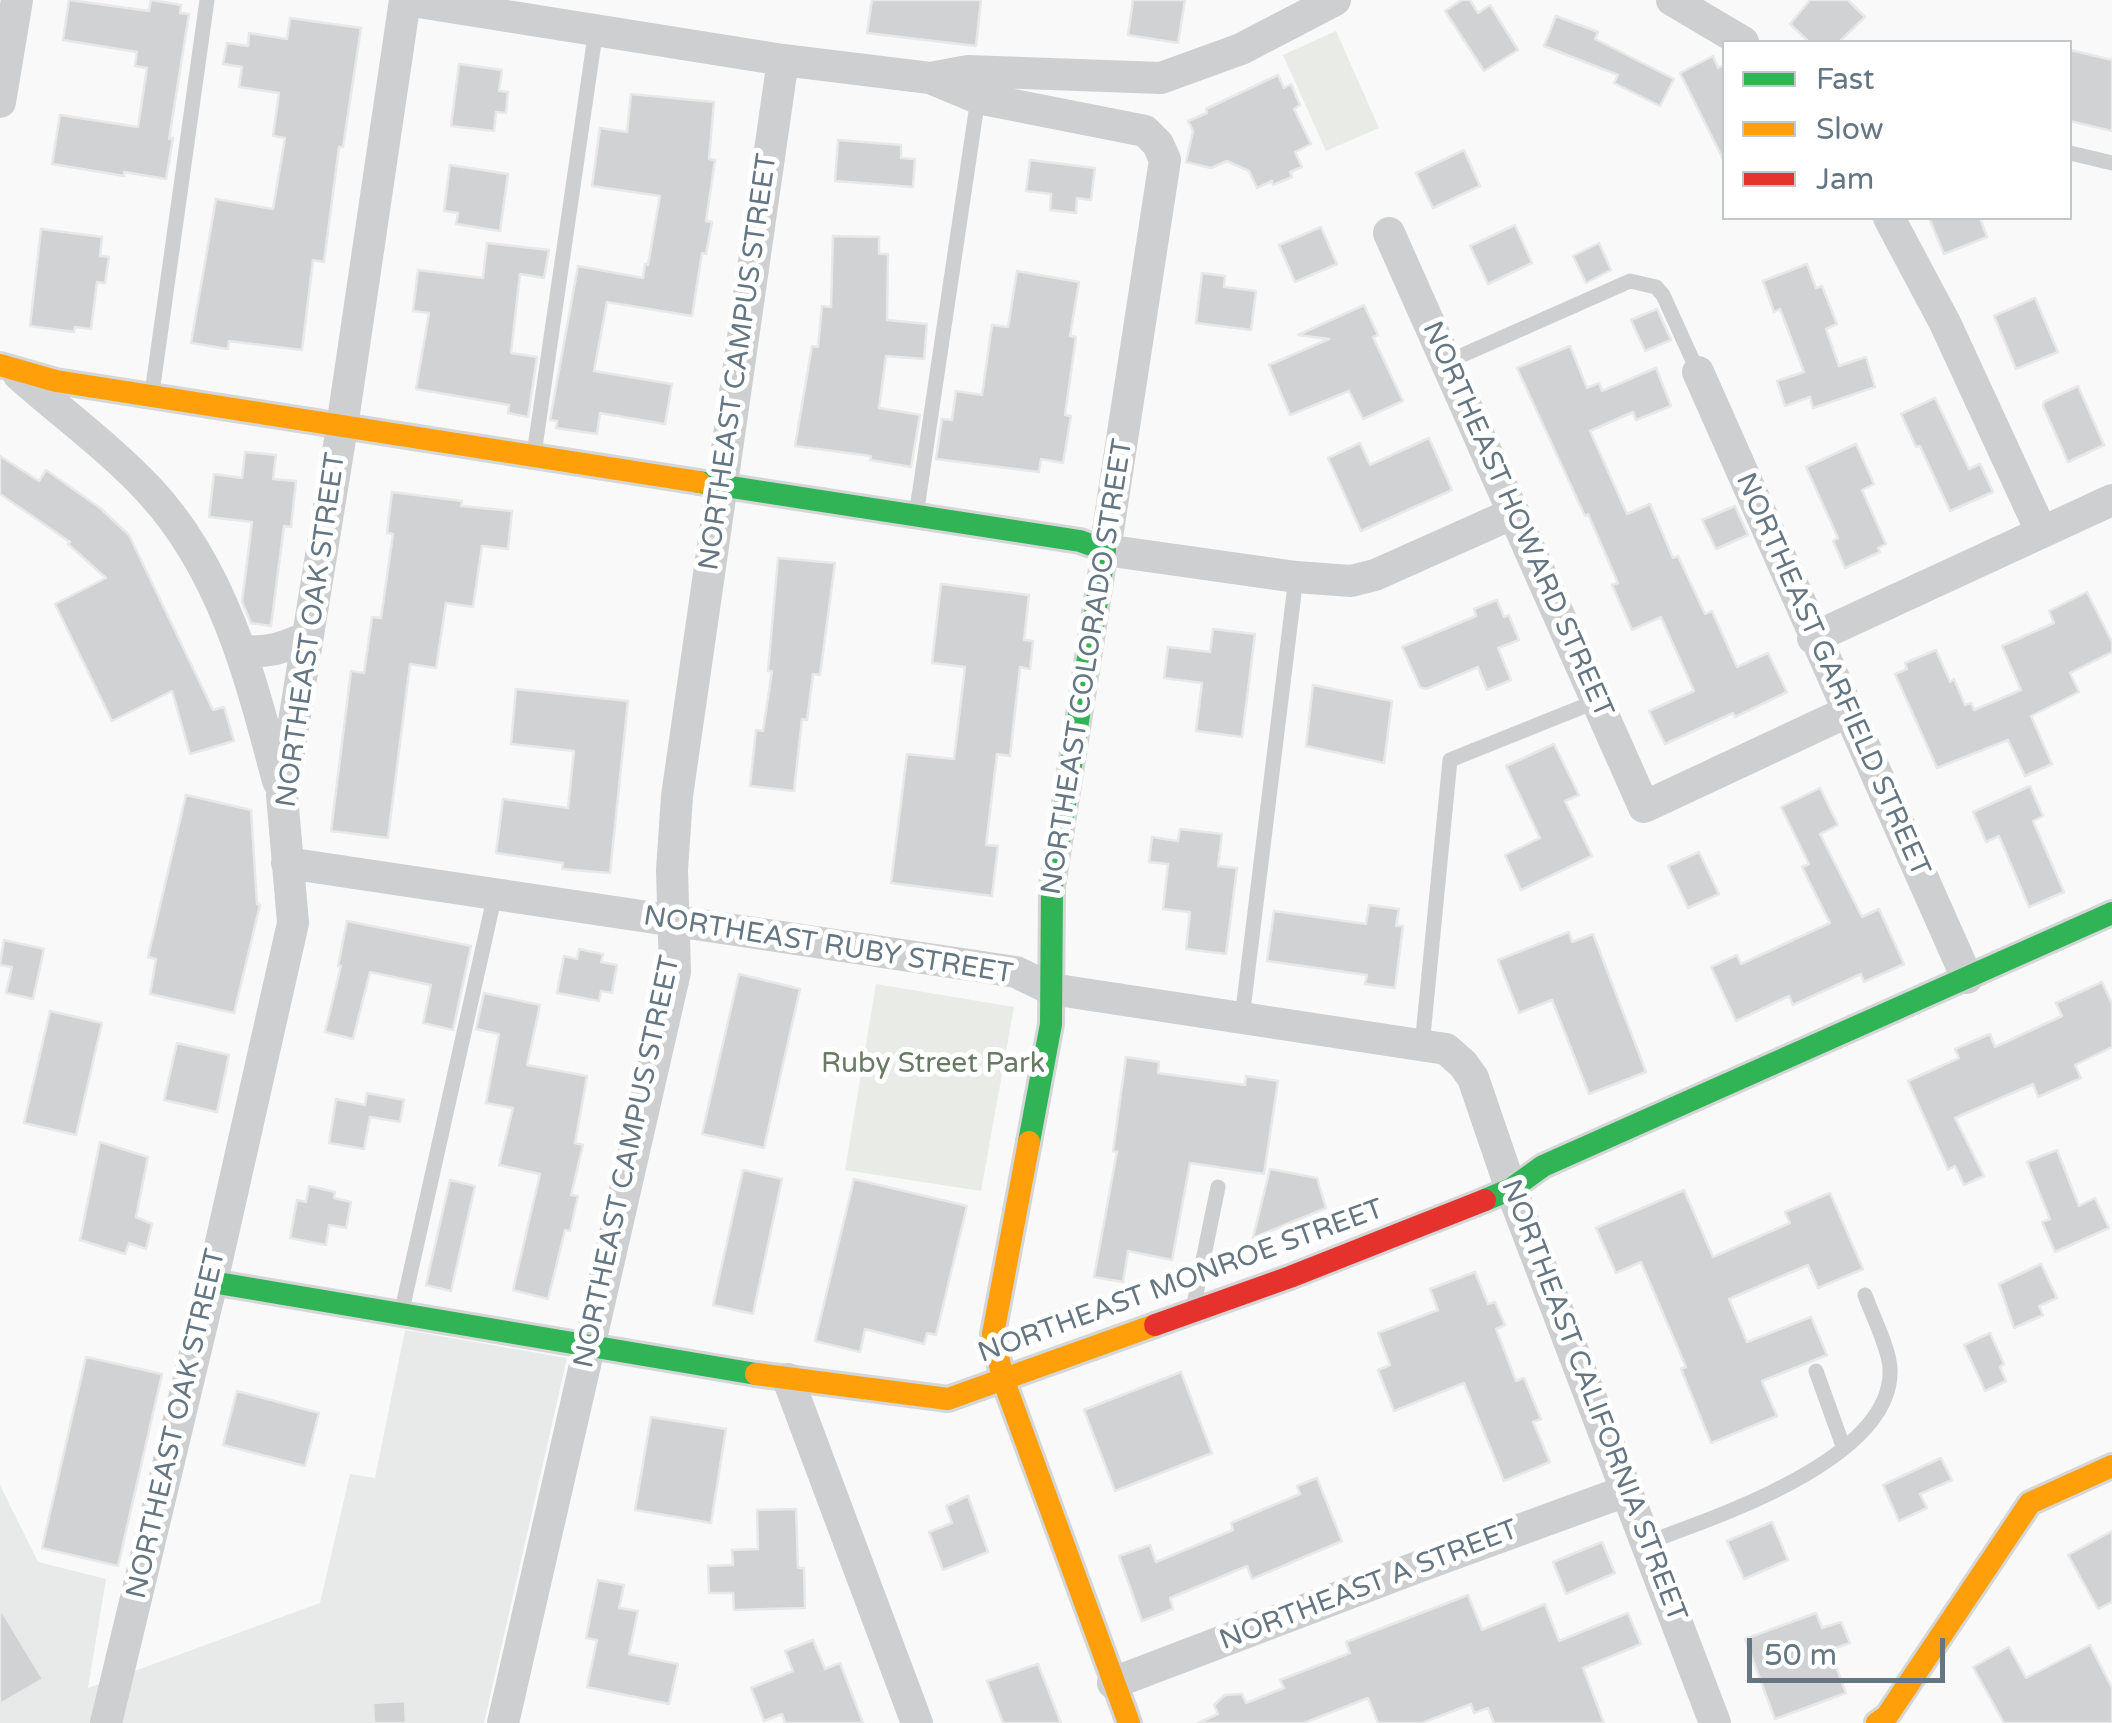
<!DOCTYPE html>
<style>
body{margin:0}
#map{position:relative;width:2112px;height:1723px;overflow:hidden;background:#f9f9f9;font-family:"Varela Round",sans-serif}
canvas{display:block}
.legend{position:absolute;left:1722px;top:40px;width:350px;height:180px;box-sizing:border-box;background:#fff;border:2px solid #c1c8cd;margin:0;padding:12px 18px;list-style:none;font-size:30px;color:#657683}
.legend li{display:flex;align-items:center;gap:20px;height:50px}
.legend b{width:50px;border:2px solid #c1c8cd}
.scale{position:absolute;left:1747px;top:1638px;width:198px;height:45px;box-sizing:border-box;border:5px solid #657683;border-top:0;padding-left:12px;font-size:30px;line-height:35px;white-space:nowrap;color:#657683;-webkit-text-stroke:8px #fff;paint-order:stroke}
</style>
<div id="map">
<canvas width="2112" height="1723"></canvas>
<ul class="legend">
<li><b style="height:12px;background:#30b455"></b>Fast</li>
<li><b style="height:12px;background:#ff9f0a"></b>Slow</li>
<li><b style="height:12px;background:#e5322d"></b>Jam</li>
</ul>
<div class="scale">50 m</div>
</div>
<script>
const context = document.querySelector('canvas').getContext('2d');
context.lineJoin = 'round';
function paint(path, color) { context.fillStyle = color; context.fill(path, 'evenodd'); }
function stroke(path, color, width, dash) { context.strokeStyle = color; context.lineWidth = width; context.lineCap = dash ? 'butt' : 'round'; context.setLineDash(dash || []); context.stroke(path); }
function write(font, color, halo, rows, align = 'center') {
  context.font = font + ' "Varela Round",sans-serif'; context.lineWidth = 10; context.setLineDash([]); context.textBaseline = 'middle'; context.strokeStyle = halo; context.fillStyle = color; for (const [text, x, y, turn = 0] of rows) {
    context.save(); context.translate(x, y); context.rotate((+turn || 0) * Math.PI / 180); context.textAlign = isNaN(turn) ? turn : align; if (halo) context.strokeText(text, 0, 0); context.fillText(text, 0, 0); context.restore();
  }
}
paint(new Path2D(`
 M405,1330L567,1358L484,1723H0V1485L38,1562L106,1579L88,1688L320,1603L350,1474L375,1478Z`), '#e8e9e9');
paint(new Path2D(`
 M1336,31L1379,128L1326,151L1283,55Z
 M876,984L1014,1007L981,1191L845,1170Z`), '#e8ebe6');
const building = new Path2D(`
 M69,0L149,11L151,0L181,5L180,13L189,14L169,139L173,138L166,179L124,172V176L52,164L60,115L138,127L147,68L135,66L137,52L63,40Z
 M872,0H981L976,46L867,33Z
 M1133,0H1185L1178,43L1128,35Z
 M1462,0H1470L1478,13L1490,5L1518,50L1484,71L1445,11Z
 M1810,0H1848L1865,17L1839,42H1809L1790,24Z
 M1556,16L1598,32L1595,39L1674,79L1660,106L1614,83L1618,75L1544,46Z
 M290,18L361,28L343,147H339L324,262L313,260L302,350L229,341L228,349L191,343L216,199L273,209L285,138L273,136L279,93L239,87L242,67L223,64L227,43L248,46L249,33L287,39Z
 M2070,50L2112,60V131L2070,121Z
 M1713,56L1718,68L1724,65V161L1680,73Z
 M459,64L502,70L499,91L508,92L506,113L496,112L494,131L451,126Z
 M1278,75L1284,88L1291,84L1300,105L1294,109L1311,144L1295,152L1302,167L1290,172L1292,177L1273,185L1272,181L1257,188L1249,171L1227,161L1211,168L1186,162L1193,131L1188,121L1207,113L1206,109Z
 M631,94L714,102L709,159L715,160L706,221L712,222L706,254L702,253L692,316L607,302L594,371L672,384L665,424L600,413L597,434L556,428L557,421L550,420L578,266L643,278L645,264L648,265L660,196L592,186L600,128L627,132Z
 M838,140L901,145V158L915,159L913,187L835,181Z
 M1464,150L1480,186L1433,208L1416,173Z
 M1030,160L1095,168L1091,200L1077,198L1076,213L1050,210L1051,194L1026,191Z
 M450,165L508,174L500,231L456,224L458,213L444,211Z
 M1929,218H1980L1987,237L1944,254Z
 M1515,225L1532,263L1488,284L1470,246Z
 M1321,227L1337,264L1295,282L1279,245Z
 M41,229L102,237L100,256L109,257L105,283L97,282L91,329L75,327L74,332L30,326Z
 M833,236L879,237V254H888L887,320L927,324L924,359L886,356L879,408L920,415L911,467L870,460L871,456L795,446L812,346L818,347L822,306L831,307Z
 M487,243L549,250L544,278L520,274L511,353L537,357L528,417L508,413L509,405L416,389L429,313L413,311L418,270L483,278Z
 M1599,243L1611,270L1586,283L1573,256Z
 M1807,264L1816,288L1822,286L1837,324L1826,329L1839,366L1866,357L1875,387L1813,408L1810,397L1785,406L1777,381L1804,372L1780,309L1774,312L1763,281Z
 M1017,271L1079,282L1070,336L1076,337L1065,415L1071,416L1063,463L1041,459L1039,472L936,459L942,419L952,420L956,391L982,395L992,325L1008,327Z
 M1202,273L1225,276L1224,287L1256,291L1251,330L1196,323Z
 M2035,298L2058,352L2016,369L1994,316Z
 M1364,305L1378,335L1373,337L1403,401L1363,419L1349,391L1290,415L1269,365L1329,339L1298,335Z
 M1657,309L1671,340L1645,351L1631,320Z
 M1570,346L1587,388L1599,383L1602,391L1656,368L1671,406L1636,420L1633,412L1590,431L1627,514L1650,504L1673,558L1678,556L1705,614L1712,611L1737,667L1768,653L1787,692L1735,717L1733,713L1665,744L1649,711L1694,691L1661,617L1632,630L1612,585L1618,583L1588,514L1585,516L1517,368Z
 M2078,386L2104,445L2068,462L2043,406L2044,402Z
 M1935,398L1969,469L1980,464L1993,492L1950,511L1920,446L1916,447L1901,414Z
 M1429,438L1452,490L1361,531L1328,458L1360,443L1370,465Z
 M1856,444L1874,484L1862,490L1886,544L1878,548L1880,552L1845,568L1833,541L1838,538L1806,467Z
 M245,452L276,455L273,479L296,481L291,527L284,526L271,626L251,623L242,602L252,522L209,517L214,474L242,478Z
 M0,456L39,481L46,470L100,508L129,535L213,710L224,707L234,741L190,754L172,691L112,721L55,604L106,578L68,544L70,542L0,494Z
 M392,492L462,501L461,506L512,511L508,549L482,546L473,607L446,603L436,668L410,664L388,838L331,831L351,671L364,673L372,617L381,618L393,534L387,533Z
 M1735,506L1748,535L1716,549L1702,520Z
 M778,558L835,563L820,675L813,674L807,720L802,719L794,791L750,786L756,730L763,731L772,671H768Z
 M941,584L1029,595L1024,640L1033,641L1030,669L1020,667L1010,756L997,754L986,845L998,846L992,896L891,883L907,754L954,759L965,667L932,663Z
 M2087,592L2112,642V652L2070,673L2079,692L2031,716L2052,764L2025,776L2008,740L1937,768L1895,674L1907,669L1905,663L1936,650L1950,682L1954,679L1965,705L1971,703L1974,710L2021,690L2002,646L2054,623L2049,611Z
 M1497,600L1504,617L1509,615L1519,640L1498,648L1511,680L1487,690L1478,667L1426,689L1420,687L1402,647L1476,616L1474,609Z
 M1213,629L1255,634L1242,737L1196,731L1202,683L1164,678L1168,647L1210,652Z
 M1313,685L1392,701L1384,763L1306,746Z
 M516,689L628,701L610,873L562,869L563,863L496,853L503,799L568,808L574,751L511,744Z
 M1554,744L1579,795L1565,801L1592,856L1521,890L1505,855L1540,838L1506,766Z
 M2030,786L2043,816L2033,821L2064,892L2029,907L1999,836L1986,842L1973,812Z
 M1820,788L1838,825L1820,834L1862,917L1879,909L1904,964L1864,982L1861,974L1793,1005L1789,996L1736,1021L1711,967L1737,955L1741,964L1830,923L1802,867L1809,864L1781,807Z
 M186,795L251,810L257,904L260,905L234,1013L150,994L156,959L148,957Z
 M1180,829L1222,834L1218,866L1237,868L1226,954L1186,949L1190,912L1163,909L1168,864L1149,862L1152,837L1178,841Z
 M1699,852L1719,894L1688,908L1668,866Z
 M1369,905L1399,909L1396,926H1403L1395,988L1365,984L1367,975L1267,961L1274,911L1366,924Z
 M347,921L471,946L453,1030L423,1023L431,985L370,972L353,1039L325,1032L341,966H338Z
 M1569,932L1572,942L1593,934L1646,1072L1589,1094L1552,1000L1519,1013L1498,960Z
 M4,940L44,949L33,999L6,993L12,967L0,965Z
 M579,949L603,954L601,962L617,965L612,993L601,991L599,1001L557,993L564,956L577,959Z
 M739,974L800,989L764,1148L702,1134Z
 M2102,982L2112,1004V1047L2075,1065L2081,1078L2038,1097L2033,1084L1955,1118L1984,1176L1964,1185L1955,1166L1948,1170L1908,1081L1959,1058L1955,1049L1990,1034L1995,1047L2062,1016L2056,1003Z
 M484,993L540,1005L527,1065L587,1076L575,1143L583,1145L571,1195L578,1196L570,1231L565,1230L548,1299L513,1290L540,1174L499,1165L513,1108L486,1103L499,1034L476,1029Z
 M50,1011L102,1023L76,1135L24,1123Z
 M177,1043L229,1055L217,1112L164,1100Z
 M1126,1057L1159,1062L1158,1073L1245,1085L1246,1076L1278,1081L1264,1174L1190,1163L1172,1260L1128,1251L1123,1282L1094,1277L1117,1152L1113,1151Z
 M367,1093L404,1100L400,1122L370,1117L364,1149L329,1143L336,1099L365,1105Z
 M100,1142L148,1157L136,1217L152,1224L146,1249L129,1243L125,1254L80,1240Z
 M2057,1150L2079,1206L2095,1198L2109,1228L2055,1252L2042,1222L2050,1219L2027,1162Z
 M1270,1169L1317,1178L1326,1208L1253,1238Z
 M743,1170L782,1179L753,1314L713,1305Z
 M854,1179L967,1206L936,1335L927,1333L924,1344L865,1329L860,1352L815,1341Z
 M450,1180L475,1186L451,1291L426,1285Z
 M309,1186L335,1192L334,1198L351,1202L346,1228L329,1225L326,1245L290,1238L297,1200L306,1202Z
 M1684,1190L1713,1257L1790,1223L1785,1212L1830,1193L1863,1269L1818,1288L1808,1265L1729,1299L1747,1342L1811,1317L1827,1355L1762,1381L1777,1416L1711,1443L1681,1369L1686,1367L1641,1262L1616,1273L1596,1228Z
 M2041,1264L2057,1298L2039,1306L2043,1315L2014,1328L1999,1284Z
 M1475,1272L1488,1304L1495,1302L1505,1325L1496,1329L1516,1381L1524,1378L1541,1419L1533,1422L1550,1462L1504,1481L1464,1383L1394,1411L1378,1370L1390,1365L1378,1333L1438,1310L1430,1289Z
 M1990,1333L2004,1364L2000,1367L2006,1381L1985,1391L1964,1345Z
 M86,1357L162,1374L118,1566L42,1548Z
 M1181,1372L1212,1453L1115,1491L1084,1410Z
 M237,1391L319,1413L305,1466L223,1445Z
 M651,1417L726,1429L711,1523L635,1510Z
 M1941,1458L1952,1480L1920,1494L1927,1508L1899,1521L1883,1485Z
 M1317,1478L1342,1541L1252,1579L1247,1566L1170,1598L1173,1609L1142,1621L1119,1556L1150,1545L1156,1562L1233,1530L1231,1523L1300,1494L1297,1486Z
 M968,1496L988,1552L943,1570L929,1532L952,1523L946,1506Z
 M796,1509L798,1568H804L805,1608L734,1610L733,1593H709L708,1566L733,1565L732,1550L758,1549L757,1510Z
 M1772,1522L1788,1560L1744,1579L1727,1541Z
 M2112,1531V1602L2098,1609L2068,1555Z
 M1602,1542L1615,1573L1566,1594L1553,1562Z
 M598,1580L624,1585L619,1608L638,1611L629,1654L678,1664L669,1704L587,1687L597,1640L586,1638Z
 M1468,1595L1482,1630L1545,1604L1559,1641L1628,1613L1641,1644L1583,1668L1604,1723H1494L1488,1708L1474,1713L1471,1704L1422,1723H1378L1368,1698L1304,1723H1198L1218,1714L1214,1705L1225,1695L1242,1694L1246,1703L1284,1688L1280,1680L1350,1653L1346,1642Z
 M0,1608L43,1679L0,1704Z
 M1816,1613L1822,1628L1841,1622L1850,1643L1830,1650L1846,1693L1775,1719L1745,1639Z
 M813,1640L825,1669L840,1663L863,1723H785L782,1714L764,1721L751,1688L793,1671L785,1651Z
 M2090,1645L2112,1688V1723H2004L1973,1667L2009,1647L2026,1678Z
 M1038,1664L1061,1723H1003L987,1681Z
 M405,1701L406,1723H374L373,1703Z`);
paint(building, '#d0d2d3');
stroke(building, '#e8e8e8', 2.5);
const fast = new Path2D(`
 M699,482L1080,541L1105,550L1052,886L1051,1024L1029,1142
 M1485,1200L1511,1189L1543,1166L2112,913
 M212,1282L756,1374`);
const slow = new Path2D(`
 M0,365L56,381L699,482
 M1029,1142L993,1334L1003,1379L1129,1723
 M756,1374L948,1399L1155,1325
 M1877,1723L1887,1716L2030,1503L2112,1466`);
const jam = new Path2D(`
 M1155,1325L1290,1277L1485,1200`);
stroke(fast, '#d5d6d7', 28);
stroke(slow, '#d5d6d7', 28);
stroke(jam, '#d5d6d7', 28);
stroke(new Path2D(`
 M2070,153L2112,163
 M1447,362L1630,281L1656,287L1663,295L1698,372
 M152,393L207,0
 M534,454L596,29
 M917,509L978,98
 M1242,1018L1296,577
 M1422,1046L1450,760L1597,701
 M1194,1304L1218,1187
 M402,1310L495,894
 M1816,1371L1843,1446
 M1646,1543C1713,1518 1895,1459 1890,1368C1889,1348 1872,1315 1865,1295`), '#cecfd0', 15);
stroke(new Path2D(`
 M406,0L783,60L930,78L978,98L1145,131L1158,144L1165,160L1105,550L1296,577L1351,581L1375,575L1514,513
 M1672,0L1743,42
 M930,78L968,71L1161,78L1241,49L1335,0
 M0,102L17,0
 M1889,218L1945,323L2041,531
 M1389,233L1644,807L1847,712
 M1698,372L1967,978
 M19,375C62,413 111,449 150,491C224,571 251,679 278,781
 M1813,638L2112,500
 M241,650C267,654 283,648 307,637
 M287,863L1016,972L1051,989L1446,1049L1463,1064L1473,1078L1511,1189L1715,1723
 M788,1379L917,1723
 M1113,1683L1415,1568L1626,1491
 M106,1723L212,1282L293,923L282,795L342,427L405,0
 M503,1723L675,972L672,870L677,796L783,60`), '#cecfd0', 32);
stroke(fast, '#30b455', 22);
stroke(slow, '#ff9f0a', 22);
stroke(jam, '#e5322d', 22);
write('28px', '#657683', '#fff', [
 ["NORTHEAST CAMPUS STREET",739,362,-82],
 ["NORTHEAST HOWARD STREET",1517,520,66],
 ["NORTHEAST OAK STREET",312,630,-82],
 ["NORTHEAST COLORADO STREET",1088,667,-81],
 ["NORTHEAST GARFIELD STREET",1832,675,66],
 ["NORTHEAST RUBY STREET",828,946,9],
 ["NORTHEAST CAMPUS STREET",628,1162,-78],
 ["NORTHEAST MONROE STREET",1181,1282,-20],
 ["NORTHEAST CALIFORNIA STREET",1593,1401,69],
 ["NORTHEAST OAK STREET",177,1424,-77],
 ["NORTHEAST A STREET",1369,1586,-21]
]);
write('28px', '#687a64', '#fff', [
 ["Ruby Street Park",933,1065]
]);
</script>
